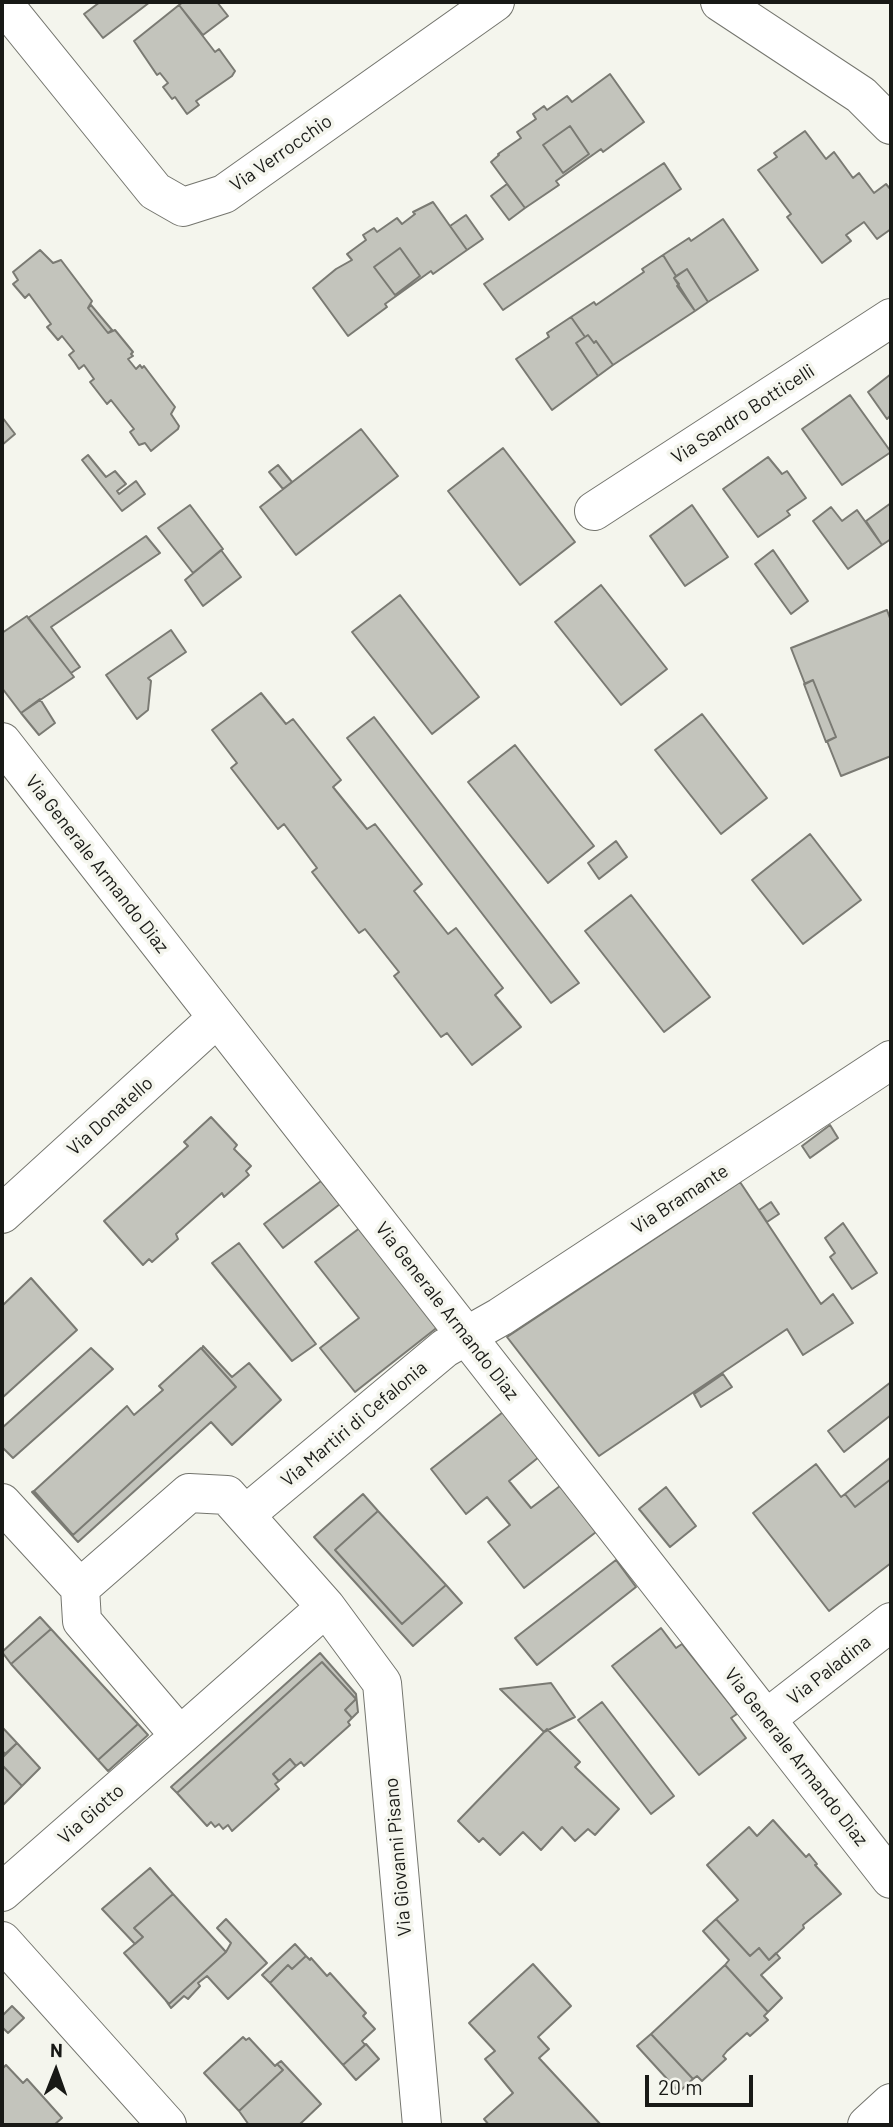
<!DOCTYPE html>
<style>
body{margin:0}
#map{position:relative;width:893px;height:2127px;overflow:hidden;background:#f4f5ed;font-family:Barlow,sans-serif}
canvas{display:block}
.frame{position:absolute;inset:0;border:4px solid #181916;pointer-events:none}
.north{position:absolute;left:21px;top:2036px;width:70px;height:70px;-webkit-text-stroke:5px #f4f5ed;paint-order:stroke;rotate:1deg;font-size:19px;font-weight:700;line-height:28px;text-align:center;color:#181916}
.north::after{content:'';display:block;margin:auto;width:24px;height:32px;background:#181916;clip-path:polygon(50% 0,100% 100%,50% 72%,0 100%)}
.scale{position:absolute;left:645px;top:2075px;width:108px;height:32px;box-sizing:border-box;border:4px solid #181916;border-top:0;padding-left:9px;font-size:21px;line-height:24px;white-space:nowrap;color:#181916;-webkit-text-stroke:5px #f4f5ed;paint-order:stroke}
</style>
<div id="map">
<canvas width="893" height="2127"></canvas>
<div class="frame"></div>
<div class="north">N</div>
<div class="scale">20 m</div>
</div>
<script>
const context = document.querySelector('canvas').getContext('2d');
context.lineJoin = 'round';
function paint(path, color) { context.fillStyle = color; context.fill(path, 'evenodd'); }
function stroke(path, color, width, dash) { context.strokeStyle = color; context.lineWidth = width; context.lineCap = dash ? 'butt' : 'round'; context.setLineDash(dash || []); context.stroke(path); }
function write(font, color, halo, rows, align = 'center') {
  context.font = font + ' Barlow,sans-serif'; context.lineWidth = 7; context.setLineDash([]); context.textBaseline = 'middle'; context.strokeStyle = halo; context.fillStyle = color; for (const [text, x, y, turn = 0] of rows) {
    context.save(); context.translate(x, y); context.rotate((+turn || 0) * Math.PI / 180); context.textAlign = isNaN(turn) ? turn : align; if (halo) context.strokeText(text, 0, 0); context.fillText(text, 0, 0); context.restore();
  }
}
const building = new Path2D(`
 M100,2H150L103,38L84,14Z
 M183,2H217L228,16L203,35L179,5Z
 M179,5L215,52L219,49L235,71L232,76L196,101L199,105L187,114L175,97L172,99L163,87L168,83L160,73L157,75L134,41Z
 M610,74L644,122L603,152L601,149L556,181L559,185L525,208L491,162L499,155L498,154L521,138L517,132L536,119L533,114L544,106L547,110L567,96L572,102ZM570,126L589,154L563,173L543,145Z
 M570,126L589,154L563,173L543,145Z
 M805,131L826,159L834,152L853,178L859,173L874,193L886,184L891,190V229L877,239L864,222L846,235L851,241L822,263L787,217L791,214L758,170L777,157L774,153Z
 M664,163L681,189L503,310L484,284Z
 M507,184L525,208L509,220L491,196Z
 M433,202L467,250L433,274L431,271L385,304L387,307L348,336L313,288L336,269L352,260L347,254L366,240L363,235L374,228L377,232L397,218L402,224L415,214L413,212ZM400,248L420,276L395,295L374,267Z
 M466,215L483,239L467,250L450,226Z
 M723,219L758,270L708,302L687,269L676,276L663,255L689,238L691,241Z
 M400,248L420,276L395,295L374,267Z
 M40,250L53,263L61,260L92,301L88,308L108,333L115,330L133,352L131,354L133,356L128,359L136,369L140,365L142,368L144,366L175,407L171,414L179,426L178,429L151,451L145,443L139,445L130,432L134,429L122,414L111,400L107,404L90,382L94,379L84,365L79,369L75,363L69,355L74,351L62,336L58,340L47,327L51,324L29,294L25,298L13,284L18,280L13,272Z
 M663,255L676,276L674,278L679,284L677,286L695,311L613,365L596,341L594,343L588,335L585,337L571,317L594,302L596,305L644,272L642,269Z
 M687,269L708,302L695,311L674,278Z
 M91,305L101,317L112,330L108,333L88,308Z
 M571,317L585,337L576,343L598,376L552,410L516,359L549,337L547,333Z
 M588,335L594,343L596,341L613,365L598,376L576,343Z
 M891,374V415L887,419L868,392Z
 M850,395L891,452L842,485L802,429Z
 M2,417L15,434L2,445Z
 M361,429L398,476L296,555L260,507Z
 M503,448L575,542L520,585L448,491Z
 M88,455L106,477L115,471L126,484L117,491L119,494L136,481L145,494L122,511L82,460Z
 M768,457L782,474L787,471L806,498L787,511L790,515L758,537L723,489Z
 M278,465L292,482L283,489L269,472Z
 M891,503V539L882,545L866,521Z
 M190,505L223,549L193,573L158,528Z
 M692,505L728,557L685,586L650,536Z
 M831,507L842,521L857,510L882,545L848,569L813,521Z
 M146,536L160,553L51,627L80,667L71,673L28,618Z
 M221,550L241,577L203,606L185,580Z
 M773,550L808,601L791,614L755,564Z
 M601,585L667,669L621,705L555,622Z
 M400,595L479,697L432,734L352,632Z
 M887,610L891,621V756L841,776L827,741L836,737L813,680L805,684L791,648Z
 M27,616L74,677L21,713L2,688V633Z
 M171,630L186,652L148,678L151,681L148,710L137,719L106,675Z
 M813,680L836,737L826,742L804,684Z
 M261,693L286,724L293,719L341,780L333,787L367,829L375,824L422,884L414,891L448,934L456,928L503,988L495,995L521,1027L472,1065L447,1033L441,1037L394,976L399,972L365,929L359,933L312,872L317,868L284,824L278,829L231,768L237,763L212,730Z
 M40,699L55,723L39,735L21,713Z
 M702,714L767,798L721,834L655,750Z
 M374,717L579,983L551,1003L347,738Z
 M515,745L594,846L548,883L468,782Z
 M810,834L861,900L803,944L752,880Z
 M616,841L627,857L599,879L588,863Z
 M631,895L710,997L664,1032L585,931Z
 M211,1117L237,1145L234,1149L251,1166L246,1171L249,1175L224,1197L222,1193L176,1234L178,1239L152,1262L149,1259L143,1265L104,1221L188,1146L184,1142Z
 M830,1125L838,1138L810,1158L802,1146Z
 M321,1181L340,1204L283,1248L264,1224Z
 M740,1182L821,1304L833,1294L853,1323L803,1355L787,1329L599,1456L507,1337Z
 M771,1202L779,1214L767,1222L759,1210Z
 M843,1223L877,1273L852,1289L830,1257L835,1253L825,1238Z
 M361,1227L439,1326L355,1392L320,1348L359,1318L315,1262Z
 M239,1243L316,1344L292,1361L212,1263Z
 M31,1278L77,1330L2,1398V1306Z
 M203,1346L232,1377L249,1363L281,1400L232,1445L211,1422L78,1542L32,1492L34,1491L73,1535L236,1387L202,1349Z
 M91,1348L113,1369L13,1458L2,1447V1428Z
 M201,1348L236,1387L73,1535L34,1491L127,1406L134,1415L163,1390L159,1386Z
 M723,1374L732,1387L701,1407L694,1394Z
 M891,1382V1415L844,1452L828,1431Z
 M503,1412L539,1457L509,1481L531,1508L560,1486L596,1532L524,1588L488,1542L510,1525L487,1497L466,1514L431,1469Z
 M891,1457V1479L855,1507L845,1494Z
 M816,1464L841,1497L845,1494L855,1507L891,1479V1563L829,1611L753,1513Z
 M666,1487L696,1526L670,1547L639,1509Z
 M363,1494L378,1511L335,1550L402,1624L446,1585L462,1603L413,1646L314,1537Z
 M378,1511L446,1585L402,1624L335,1550Z
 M616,1560L636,1587L537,1665L515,1638Z
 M40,1617L51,1629L11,1664L2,1652Z
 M661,1628L676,1648L682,1644L732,1707L737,1714L731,1718L746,1738L699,1775L612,1666Z
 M51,1629L138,1724L98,1760L11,1664Z
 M320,1653L356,1694L358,1712L352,1718L345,1710L356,1699L322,1662L177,1793L171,1787Z
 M322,1662L356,1699L345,1710L352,1718L348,1722L350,1725L304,1766L301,1762L296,1766L290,1759L273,1774L279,1781L275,1784L279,1789L232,1831L228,1825L223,1829L219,1824L215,1827L211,1822L207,1826L177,1793Z
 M551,1683L575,1717L544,1732L500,1689Z
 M602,1702L674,1796L651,1814L578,1720Z
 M138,1724L148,1735L108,1771L98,1760Z
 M2,1727L17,1743L5,1754L2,1750Z
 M547,1729L580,1762L575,1767L619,1809L595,1835L588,1829L575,1841L562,1827L541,1850L523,1832L500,1855L483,1838L479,1842L458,1821Z
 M17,1743L40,1768L22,1786L2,1765V1758Z
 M290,1759L296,1766L279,1781L273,1774Z
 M2,1765L22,1786L2,1806Z
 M773,1820L806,1857L809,1854L817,1864L815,1865L841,1894L803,1925L804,1928L769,1960L759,1948L750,1956L716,1919L738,1900L707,1865L749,1827L757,1836Z
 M150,1868L173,1894L134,1928L143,1937L135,1944L102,1909Z
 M173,1894L226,1952L169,2004L124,1953L143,1937L134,1928Z
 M226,1919L267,1963L228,1999L207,1976L198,1983L200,1986L188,1999L184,1996L171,2008L166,2001L169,2004L226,1952L231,1943L217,1928Z
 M716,1919L750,1956L759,1948L769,1960L776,1953L780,1958L761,1975L782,1998L768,2012L725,1965L729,1960L703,1931Z
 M295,1944L306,1956L292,1969L288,1965L270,1983L262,1975Z
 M306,1956L310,1960L311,1958L327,1976L330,1973L366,2013L363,2016L375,2029L362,2041L365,2045L343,2065L270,1983L288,1965L292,1969Z
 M533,1964L571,2006L538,2037L549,2049L539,2058L601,2125H489L484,2119L513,2093L485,2059L495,2051L469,2023Z
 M725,1965L766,2010L768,2012L764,2016L768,2020L750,2036L747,2033L727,2051L723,2056L726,2059L702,2081L697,2076L693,2079L651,2034Z
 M12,2006L24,2018L8,2033L2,2027V2016Z
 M651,2034L693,2079L679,2092L637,2046Z
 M243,2037L246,2040L249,2038L275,2066L277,2064L283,2070L239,2111L204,2073Z
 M366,2044L379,2059L356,2080L343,2065Z
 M281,2061L321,2104L299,2125H249L239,2111L283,2070L277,2064Z
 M6,2065L23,2083L27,2079L62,2118L54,2125H2V2069Z`);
paint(building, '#c3c4bc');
stroke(building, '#7a7a73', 2);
const minor = new Path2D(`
 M2,2L155,191L183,207L224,194L495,2
 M720,2L861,95L891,125
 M594,511L891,318
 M2,742L891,1879
 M2,1214L217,1018
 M189,1493L227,1495L326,1607L180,1736L82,1621L80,1588Z
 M2,1503L80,1588
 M245,1515L445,1348L500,1317L891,1060
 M326,1607L382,1683L422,2125
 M766,1719L891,1622
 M2,1892L180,1736
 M2,1941L167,2125
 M867,2125L891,2103`);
stroke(minor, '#74756e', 40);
stroke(minor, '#fff', 38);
write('19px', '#181916', '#f4f5ed', [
 ["Via Verrocchio",281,153,-35],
 ["Via Sandro Botticelli",743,414,-33],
 ["Via Generale Armando Diaz",97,864,52],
 ["Via Donatello",110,1116,-42],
 ["Via Bramante",680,1199,-33],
 ["Via Generale Armando Diaz",447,1311,52],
 ["Via Martiri di Cefalonia",354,1424,-40],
 ["Via Paladina",829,1670,-38],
 ["Via Generale Armando Diaz",796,1757,52],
 ["Via Giotto",91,1814,-41],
 ["Via Giovanni Pisano",398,1857,-95]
]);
</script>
